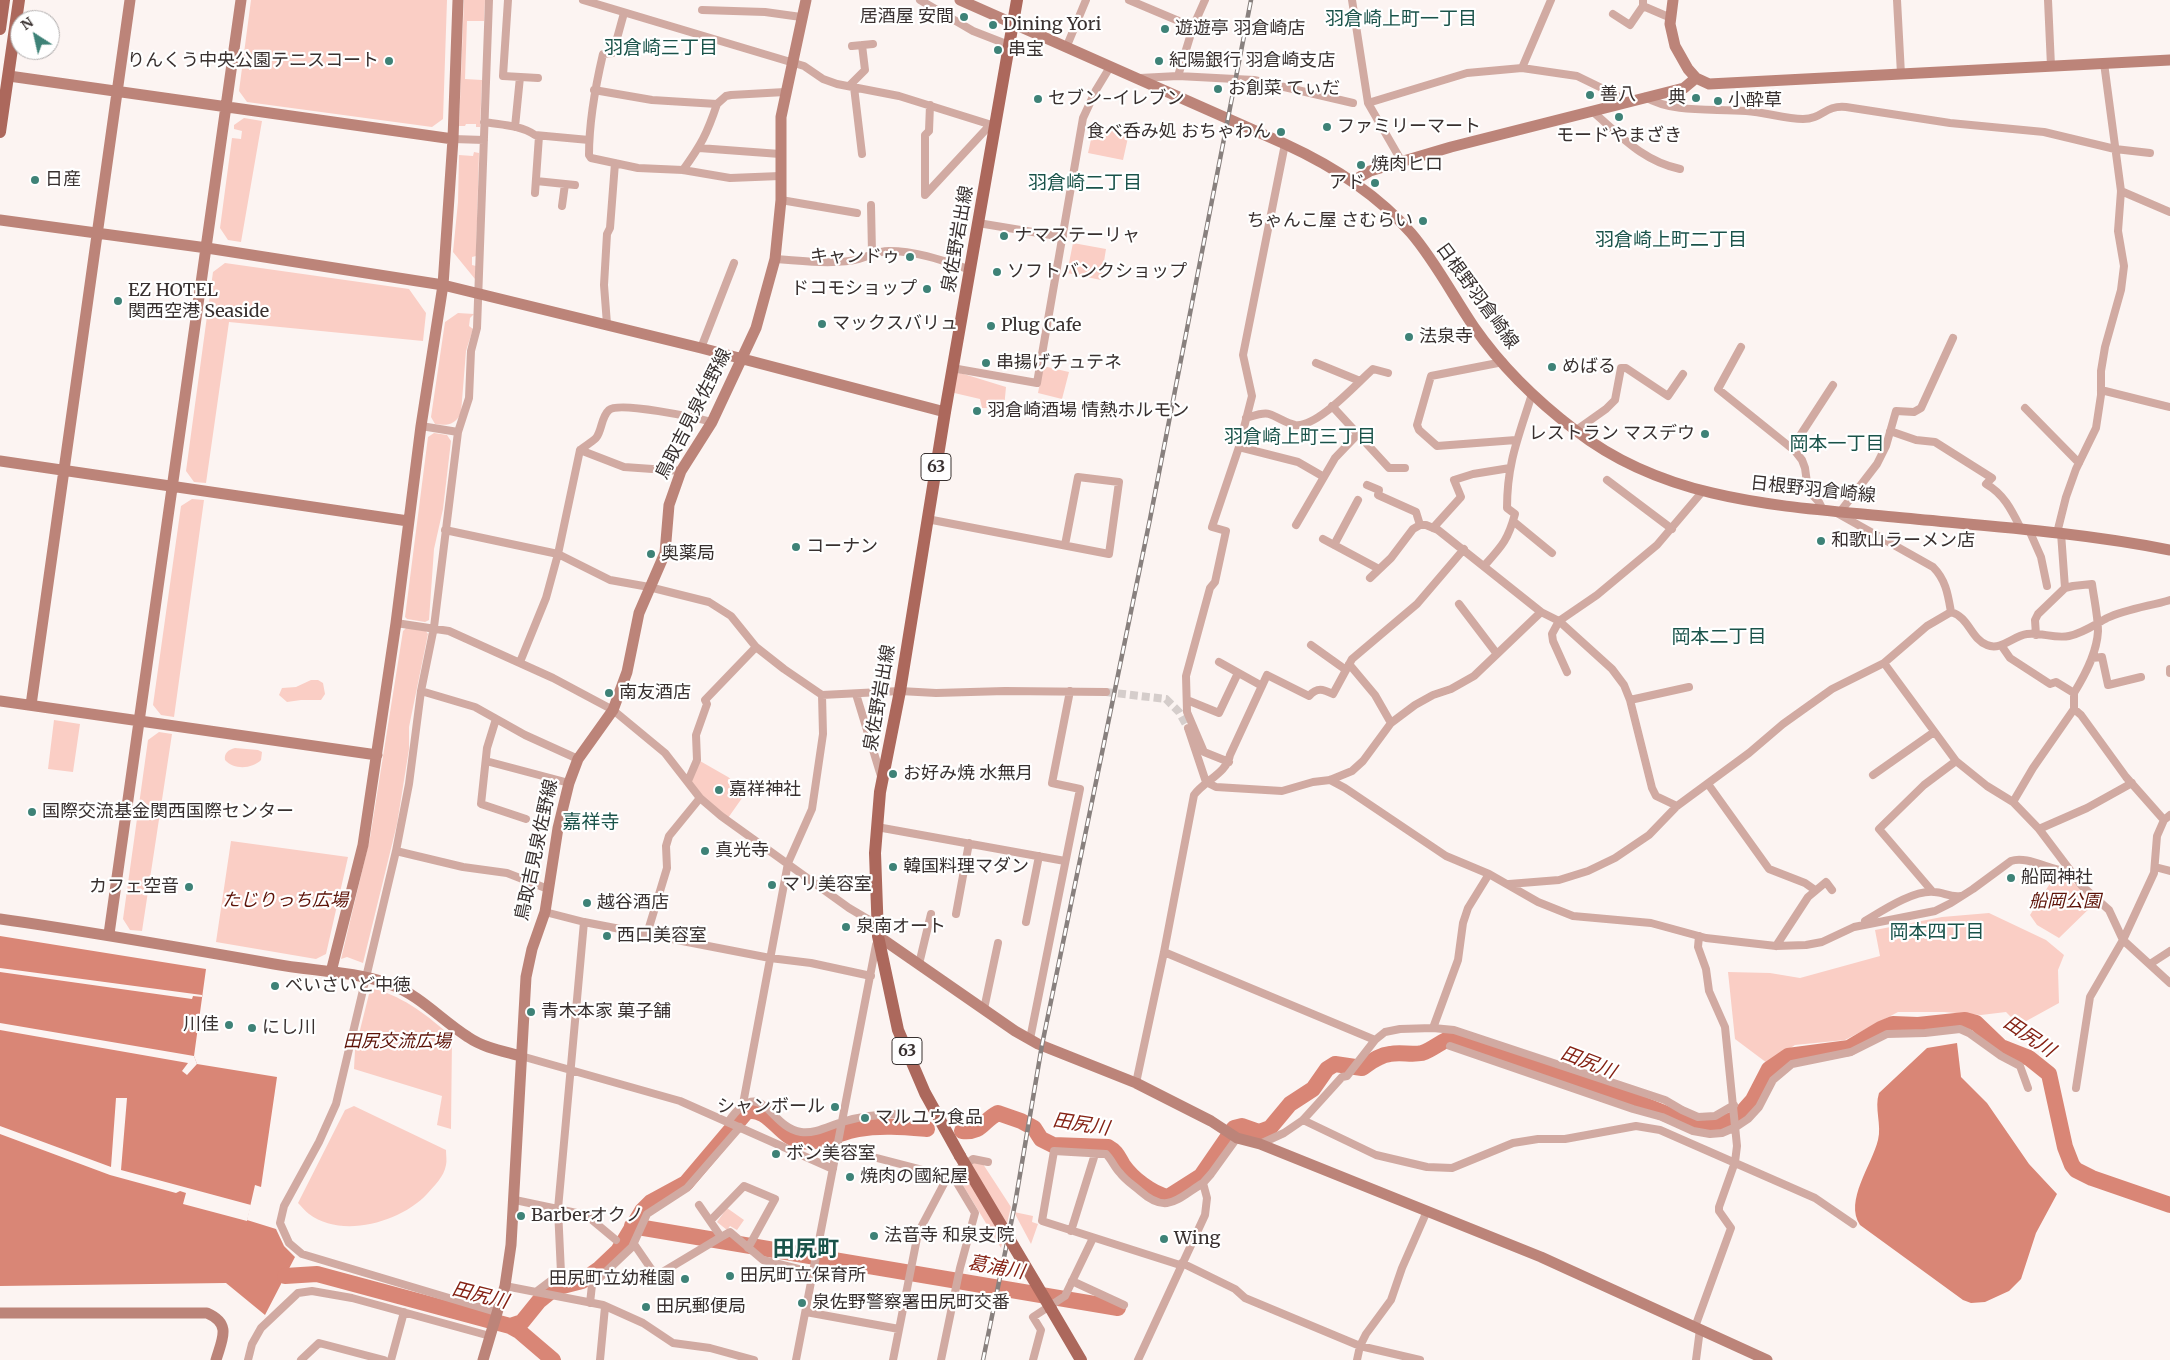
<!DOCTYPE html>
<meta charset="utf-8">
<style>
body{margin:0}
#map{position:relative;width:2170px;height:1360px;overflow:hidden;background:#fcf4f2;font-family:Merriweather,serif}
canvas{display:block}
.north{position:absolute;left:10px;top:10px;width:50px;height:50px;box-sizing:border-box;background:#fff;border:1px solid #afacac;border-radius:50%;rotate:325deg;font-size:14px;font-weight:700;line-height:20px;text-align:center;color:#38302f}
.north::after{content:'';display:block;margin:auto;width:18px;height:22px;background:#3e8277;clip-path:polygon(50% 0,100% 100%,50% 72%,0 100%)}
</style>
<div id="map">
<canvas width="2170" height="1360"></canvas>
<div class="north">N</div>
</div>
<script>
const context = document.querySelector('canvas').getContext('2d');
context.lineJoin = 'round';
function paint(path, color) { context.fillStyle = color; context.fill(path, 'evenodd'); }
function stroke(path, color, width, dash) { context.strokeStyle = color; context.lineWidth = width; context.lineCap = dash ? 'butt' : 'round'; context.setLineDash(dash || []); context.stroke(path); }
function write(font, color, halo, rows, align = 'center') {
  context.font = font + ' Merriweather,"Noto Sans JP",serif'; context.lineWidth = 4.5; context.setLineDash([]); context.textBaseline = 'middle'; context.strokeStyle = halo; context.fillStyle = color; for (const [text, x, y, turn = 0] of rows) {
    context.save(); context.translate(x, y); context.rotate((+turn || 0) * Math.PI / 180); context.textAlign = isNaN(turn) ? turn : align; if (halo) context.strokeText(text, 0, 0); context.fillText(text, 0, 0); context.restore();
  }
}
paint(new Path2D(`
 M251,0H447L443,119L432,127L247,102L239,91Z
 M464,0H485L484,21H467L465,79L482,80L480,127H476V124H466L465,126H459Z
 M244,118L262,121L241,242L228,240L220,228L232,138L241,139L242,131L234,129V125Z
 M1094,126L1129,133L1123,160L1088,153Z
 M474,152L479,153L476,256L472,257V265L476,266L475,279L453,252L458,202L459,155L473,156Z
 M1073,243L1106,249L1101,280L1067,273Z
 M225,263L409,289L426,313L423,341L229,322L206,483L194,482L186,471L213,272Z
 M458,313L474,314L470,318L469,326L473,329L466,351L461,413C455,425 447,426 435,424L431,417L445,322Z
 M1043,366L1069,372L1062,399L1038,393Z
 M954,371L1006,387L1004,408H982L980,399L950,392Z
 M434,433L447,435L451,441L443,509L434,549L429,620L425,622L407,619L405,617L428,437Z
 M192,499L204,500L174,717L161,715L153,705L181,506Z
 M406,628L425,630L428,634L409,727V749L397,824L363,963L347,957L341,959L370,838L403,631Z
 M311,680H318L323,683L325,694L321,700H301L287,702L279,695L282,688L296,687Z
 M54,720L80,724L73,772L48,769Z
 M159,732L172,734L142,931L130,930L123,919L148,740Z
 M235,748L258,750L262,752L261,760C252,769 234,770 225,760C224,753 228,750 235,748Z
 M700,761L728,777L747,791L728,818L705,800L690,781Z
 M231,841L348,857L326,954L316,959L216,942Z
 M2056,874C2073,881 2083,889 2096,902L2059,938L2037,925L2030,915Z
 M1989,913L2046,940L2064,955L2058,970L2059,1003L2019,1025L2006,1012L1981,1015L1944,1012H1898L1845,1040L1795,1045L1767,1063L1735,1039L1728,972L1770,973L1800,978L1880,956L1875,930L1942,917Z
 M375,989C406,998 428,1016 452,1037L451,1129L437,1125L442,1096L354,1069L355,1050L369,994Z
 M354,1106L446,1150C446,1155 447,1161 446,1165C444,1177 434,1186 427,1194C401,1222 342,1239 309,1214C305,1211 301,1206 298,1203L345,1110Z
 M972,1160L983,1164L1011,1207L1001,1248L958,1177L959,1168Z
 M727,1208L744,1220L737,1230L730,1226L727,1230L717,1222Z
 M1014,1212L1033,1216L1032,1222L1038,1224L1031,1244Z`), '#facec5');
paint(new Path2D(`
 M0,936L206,969L194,1056L197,1064L277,1077L261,1187L255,1185L247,1220L276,1229L284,1246L295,1257L265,1315L226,1283L0,1286Z
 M1957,1043L1961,1077L1987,1103L2029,1164L2057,1194L2036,1233L2021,1279L2009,1291L1985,1302L1971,1303L1963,1300L1860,1225C1844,1201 1872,1165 1878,1140C1882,1125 1874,1108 1879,1093L1927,1048Z`), '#d98676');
paint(new Path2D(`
 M0,968L202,995V997L193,996L192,999L0,972Z
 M0,1023L194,1056L197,1064L187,1075L182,1071L188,1063L0,1030Z
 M116,1098H127L121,1170L251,1205L247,1221L183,1204L186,1193L180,1191L176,1193L110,1175L0,1134V1126L111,1167Z`), '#fcf4f2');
stroke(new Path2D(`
 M962,1131C983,1133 982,1121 998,1113L1021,1121L1034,1128L1041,1139L1053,1145L1108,1147C1117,1152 1118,1157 1123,1165C1132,1178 1152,1194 1168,1197L1201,1176L1234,1128L1242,1126L1259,1132L1270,1128L1290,1104L1313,1089L1327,1069L1335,1064L1362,1068C1371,1062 1379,1055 1390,1054C1400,1052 1412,1055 1422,1053C1434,1049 1442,1040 1454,1037L1582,1080L1696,1126L1713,1127L1737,1118L1753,1100L1769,1069L1788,1056L1849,1048L1881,1029L1893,1024L1918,1025L1965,1020L1976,1023L2001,1047L2029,1058L2049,1074L2065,1147L2072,1165L2076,1170L2092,1178L2170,1205
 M632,1226L1118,1308
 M285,1276L317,1274L510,1326L522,1322L539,1301L555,1288L582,1281L599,1269L618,1251L642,1211L651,1202L686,1183L747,1111C770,1107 780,1139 802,1141C820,1144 840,1132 858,1129C881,1125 903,1127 927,1129
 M510,1326L519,1331L553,1360`), '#d98676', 16);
stroke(new Path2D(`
 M1106,692L1166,699L1179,712L1188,728`), '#d5cdcb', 8, [8, 4]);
stroke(new Path2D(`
 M489,0L477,328L471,351L469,398L458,432L434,627L421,691L409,784L396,851L336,1104L319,1142L284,1206L280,1223L289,1243L302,1254L496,1312
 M508,0L503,76L538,78
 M583,0L804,66L823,79L837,84L899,96L995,126
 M920,0L973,31L1009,45
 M1129,0L1193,27L1205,0
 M1352,0L1368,103L1402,162
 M1643,0V6L1671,18
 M1897,0L1901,74
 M2048,0L2051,66
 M702,10L765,12L801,17
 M624,13L613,53L603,54C595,88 589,120 589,155L591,158L638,168L683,170L730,178L780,176
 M1613,14L1630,25L1643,6
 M852,46L873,44
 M1066,48L1086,0
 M1522,68L1551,0
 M1178,76L1193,27
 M1140,78L1178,76L1254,80L1353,103
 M849,86L865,70L862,45
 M854,87L862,154
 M594,90L652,100L717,104L726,96L731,95L785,92
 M1645,97C1675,114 1713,108 1746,111C1765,112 1785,119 1803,119C1823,119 1824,105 1846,107L1950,123L2044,132L2115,149L2150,153
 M1368,103L1467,73L1522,68L1577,76L1616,95L1625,102
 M930,105L929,131L925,135V195L991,124
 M1592,111C1620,135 1642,161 1680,169
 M484,122C501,125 520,125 535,135L589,140
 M515,127L520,77
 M453,139L484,140
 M699,148L780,154
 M683,170C701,145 707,134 717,104
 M536,181L575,185
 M2121,191L2170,212
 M535,193L539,136
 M781,200L857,213
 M871,205L872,253
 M562,206L565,184
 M978,223L1063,237
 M775,259C798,261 838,265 859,259C869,256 878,251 889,251C917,251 944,261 971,270
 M607,324L604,285L607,234L610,228L615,163
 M1741,347L1718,389L1795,451L1802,460L1805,468L1808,490L1819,502L1823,510
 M701,348L734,263
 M1503,362L1431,376L1417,425L1419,430L1437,446L1516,440
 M1316,363L1360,381
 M952,368L1037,383L1083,118L1096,90L1110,67
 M2101,390L2170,407
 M1332,406L1389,468H1405
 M2025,408L2079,463
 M1246,418C1253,416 1263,412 1269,414C1278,417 1286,423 1295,425C1317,428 1356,384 1373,369L1388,373
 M421,426L458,432
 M1575,431L1606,409L1615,400L1621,368H1626L1668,396L1683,374
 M1890,431L1916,440L1935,442L1992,478L1986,484C2004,494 2012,511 2021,529
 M1239,447L1298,462L1324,477
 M1792,448L1833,385
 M580,450L624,467L681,471
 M1607,480L1672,529
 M1367,485L1379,490L1378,495L1416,512L1420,525
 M1840,512L1877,464L1886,446L1896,411L1914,412L1921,408L1953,338
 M1837,513L1933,567C1946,580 1948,595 1951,612
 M927,519L1109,554L1119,482L1078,477L1065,545
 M1513,521L1552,553
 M1296,525L1335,458L1358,434
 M1433,528L1461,497L1454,480L1473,474L1510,468
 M445,530L558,554L610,580L649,587L709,602L731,616L756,647L784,669L822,695L900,691L936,693L1005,691L1106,692
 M2029,530L2041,557L2047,586
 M2057,533L2066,497L2076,469L2096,428L2101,395V371L2105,347L2121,290L2124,266L2118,231L2121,191L2104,63
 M2061,533L2065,588
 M1323,539L1379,569
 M1334,545L1358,500
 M1484,566C1502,546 1508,540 1515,514L1507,508C1507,462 1519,436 1532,394
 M1370,578L1391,558L1413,529L1420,525H1426L1438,530L1541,612
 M1459,604L1497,654
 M396,623L449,631L553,678L613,710L665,753L700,798L721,816L849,908L876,924
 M2036,635L2035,620L2038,614L2065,588L2073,586L2092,584C2094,599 2098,616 2098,631C2097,653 2085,675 2074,693
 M1311,645L1346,670
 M2001,645L2010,658L2050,684L2056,682L2074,693V709L2033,768L2013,802
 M2092,658L2102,657L2108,685L2141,677
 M520,662L546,598L558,554L580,450C585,446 592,442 596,438C602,431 601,417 609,410C619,401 697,418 712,422
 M1219,662L1262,686
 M1884,663L1956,761L1987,786L2013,802L2039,829L2082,886L2109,910L2123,940L2170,983
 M1349,664L1375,695L1391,723
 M2170,669V673
 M1567,672L1553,641L1552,634L1559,621L1612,669L1624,685L1630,700L1652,788L1656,796L1677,806
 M421,691L475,707L525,735L578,759
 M856,694L881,776
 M1187,700L1219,713L1238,673
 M1630,700L1689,687
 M2074,709L2081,715L2126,777L2164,820
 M496,719L487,748L481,804L526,819
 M1188,728L1206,782
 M486,761L569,783
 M1229,762L1204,752L1187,712L1186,676L1210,588L1215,582L1226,531L1212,527L1239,447L1252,396L1243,355L1285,144
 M1873,775L1934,732
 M1330,780L1345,788L1446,856L1489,874L1538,902L1573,916L1651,923L1706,938L1776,946L1806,945L1822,942L1854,927L1935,911L1951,903L1973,889L2011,861C2027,855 2051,871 2070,872
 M688,781L697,760L696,735L707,704L705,700L756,647
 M1206,782L1216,787L1282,791L1313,782L1330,780L1352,771L1363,761L1391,723L1415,705L1433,695L1451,689L1474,676L1541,612L1559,621L1597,595L1657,545L1702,492
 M1708,784L1769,869L1805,883L1815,890
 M877,827L1065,861
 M2039,829L2087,808L2132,783
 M396,851L463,867L507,873L548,889
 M2155,867L2170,871
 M1509,884L1559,880L1588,871L1615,858L1649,835L1677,806L1749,753L1783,724L1832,689L1884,663L1927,626L1951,612C1969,617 1971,639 1987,645C2001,651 2013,636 2027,634C2040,632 2055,639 2069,636C2083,633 2094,625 2107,618C2126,609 2150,606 2170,600
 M1932,891L1879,829L1924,785L1956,761
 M545,912L584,922L770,958L811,963L871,976
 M956,914L969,843
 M1865,921C1882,911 1913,890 1934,892C1943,892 1951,898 1961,896
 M1026,922L1039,856
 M647,934L667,868L666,846L669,836L700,798
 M1776,946L1808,897L1826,882L1832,890
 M1164,952L1375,1040
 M919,964L931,914
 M2150,964L2170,951
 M984,1009L998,943
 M1433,1028L1454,1030L1665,1100L1682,1110L1698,1117L1715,1116L1734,1105
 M1030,1039L1080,789L1052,783L1070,691
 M1450,1046L1633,1109L1662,1117L1693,1131L1710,1134L1722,1133L1736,1127L1748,1119L1759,1107L1773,1080L1792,1064L1851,1052L1887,1034L1925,1033L1960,1029L1969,1033L2001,1056L2020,1066L2028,1088
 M521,1056L680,1101L833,1169
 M1136,1083L1164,952L1194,795C1204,781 1227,773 1230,755L1267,675L1309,696C1317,687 1323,689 1333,694L1352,659L1417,604L1464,549
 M2076,1088L2090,997L2123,940L2154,873L2157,836L2164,820L2170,815
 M743,1104L788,863L812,809L823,734L822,695
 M1303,1120L1376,1155L1427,1167L1452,1168L1513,1143L1538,1139H1565L1636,1126L1660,1130L1815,1198L1853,1224
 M728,1122C763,1073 768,1127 801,1132C815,1134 829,1126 842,1122C861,1116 879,1114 899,1114
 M1260,1144L1284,1133L1303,1120L1342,1077L1347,1076L1375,1040L1385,1032L1400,1029L1433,1028L1458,960L1463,923L1468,908L1489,874
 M873,1157L954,1178L975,1213L960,1268L941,1360
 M515,1200L586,1215L616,1240
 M699,1205L721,1237L730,1232L763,1260L814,1273
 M710,1221L744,1186L775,1199L748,1248
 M1071,1231L1095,1154
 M634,1244L656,1276L721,1237
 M1182,1263L1235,1289L1245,1298L1360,1346L1420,1360
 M1180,1265L1042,1221L1054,1151L1106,1154C1112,1160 1114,1167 1120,1173C1125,1180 1133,1185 1140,1191C1167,1215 1177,1199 1203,1183
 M1072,1281L1124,1305
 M505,1286L603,1305L643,1323L673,1343L710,1348L754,1360
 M536,1292L561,1273L558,1209L584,922
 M590,1303L592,1285L632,1247L647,1214L687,1188L740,1127
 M806,1312L899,1329
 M1695,1327L1731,1228L1719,1211V1207L1735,1162L1737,1146L1725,1027L1709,991L1706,969L1698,947L1699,936
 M248,1360L252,1344L261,1328L298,1293L312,1291L352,1298L490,1336
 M301,1360L319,1343L384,1360
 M391,1360L404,1312
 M600,1360L605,1307
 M796,1360L876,945
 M893,1360L918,1233L947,1178L973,1159L988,1162
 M1033,1360L1041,1330L1033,1317L1065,1296L1093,1238
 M1138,1360L1205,1215L1207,1198L1203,1183L1211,1174L1237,1138
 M1357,1360L1360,1346L1366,1334L1391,1300L1402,1268L1427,1211
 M1696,1360L1700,1329`), '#d1aaa2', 8);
stroke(new Path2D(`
 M960,0L1285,144C1333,166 1376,193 1411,233C1435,261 1453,296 1474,327C1501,366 1537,401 1575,430C1667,502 1782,506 1894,517C1986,526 2079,532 2170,550
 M1673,0L1670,24L1675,46L1688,69L1696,78L1709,84L2170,60
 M9,76L453,139
 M1353,181L1370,171L1451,147L1684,88L1696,78
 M0,220L207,248L443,285L701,348L945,412
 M0,461L408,521
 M0,701L377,755
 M31,705L130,0
 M0,919C92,932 183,948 274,964C312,971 353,971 390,984C421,996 441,1020 468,1037C484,1048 503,1051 521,1056
 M109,934L241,0
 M878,936L1015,1031L1038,1044L1136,1083L1211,1121L1237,1138L1260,1144L1541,1257L1767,1360
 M331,972L363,845L396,623L421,426L443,285L453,139L458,0
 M0,1313H207C232,1324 222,1339 216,1360
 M483,1360L505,1286L511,1245L526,977L532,949L545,912L558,828L569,783L578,759L613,710L627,672L639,613L665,553L669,505L681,471L712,422L756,328L775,259L781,200V117L806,0`), '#bc8479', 11);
stroke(new Path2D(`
 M0,29L4,0
 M0,132L19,0
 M960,1156L925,1093L898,1030L878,936L875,853L880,792L900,691L945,412L1017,0
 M1051,1309L1081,1360`), '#ac685c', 12);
const rail = new Path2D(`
 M983,1360L1015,1204L1042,1045L1150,519L1251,0`);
stroke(rail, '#88807e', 4.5);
stroke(rail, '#fff', 2.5, [8]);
stroke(new Path2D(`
 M960,1156L1051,1309`), '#ac685c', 12);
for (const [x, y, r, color] of [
 [964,17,5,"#3e8277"],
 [993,25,5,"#3e8277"],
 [1165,29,5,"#3e8277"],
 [998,50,5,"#3e8277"],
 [389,61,5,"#3e8277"],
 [1159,61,5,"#3e8277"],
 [1218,89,5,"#3e8277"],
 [1590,95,5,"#3e8277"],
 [1696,98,5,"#3e8277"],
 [1038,99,5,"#3e8277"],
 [1718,101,5,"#3e8277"],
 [1619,117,5,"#3e8277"],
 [1327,127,5,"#3e8277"],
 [1281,132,5,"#3e8277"],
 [1361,165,5,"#3e8277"],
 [35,180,5,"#3e8277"],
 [1375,183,5,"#3e8277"],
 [1423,221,5,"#3e8277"],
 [1004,236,5,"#3e8277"],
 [910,257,5,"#3e8277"],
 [997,272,5,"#3e8277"],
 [927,289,5,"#3e8277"],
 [118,301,5,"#3e8277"],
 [822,324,5,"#3e8277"],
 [991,326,5,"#3e8277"],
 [1409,337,5,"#3e8277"],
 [986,363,5,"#3e8277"],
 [1552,367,5,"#3e8277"],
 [977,411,5,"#3e8277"],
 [1705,434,5,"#3e8277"],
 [1821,541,5,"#3e8277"],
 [796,547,5,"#3e8277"],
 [651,554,5,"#3e8277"],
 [609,693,5,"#3e8277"],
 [893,774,5,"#3e8277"],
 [719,790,5,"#3e8277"],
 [32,812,5,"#3e8277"],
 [705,851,5,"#3e8277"],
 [893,867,5,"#3e8277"],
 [2011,878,5,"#3e8277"],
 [772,885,5,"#3e8277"],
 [189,887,5,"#3e8277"],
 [587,903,5,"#3e8277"],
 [846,927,5,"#3e8277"],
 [607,936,5,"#3e8277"],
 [275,986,5,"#3e8277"],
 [531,1012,5,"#3e8277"],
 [229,1025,5,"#3e8277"],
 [252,1028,5,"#3e8277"],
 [835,1107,5,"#3e8277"],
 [865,1118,5,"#3e8277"],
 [776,1154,5,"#3e8277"],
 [850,1177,5,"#3e8277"],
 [521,1216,5,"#3e8277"],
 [874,1236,5,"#3e8277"],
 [1164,1239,5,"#3e8277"],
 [730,1276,5,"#3e8277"],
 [685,1279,5,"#3e8277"],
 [802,1303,5,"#3e8277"],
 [646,1307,5,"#3e8277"]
]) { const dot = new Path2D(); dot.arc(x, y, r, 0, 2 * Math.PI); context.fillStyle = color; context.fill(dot); stroke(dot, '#fff', 2); }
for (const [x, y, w] of [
 [936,467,30],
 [907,1051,30]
]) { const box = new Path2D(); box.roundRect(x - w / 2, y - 13.5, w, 27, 4); context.fillStyle = '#fff'; context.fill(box); stroke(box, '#38302f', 1); }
write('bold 16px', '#38302f', null, [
 ["63",936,467],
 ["63",907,1051]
]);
write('18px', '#38302f', '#fff', [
 ["居酒屋 安間",954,17,"right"],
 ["Dining Yori",1003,25],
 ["遊遊亭 羽倉崎店",1175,29],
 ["串宝",1008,50],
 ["りんくう中央公園テニスコート",379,61,"right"],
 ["紀陽銀行 羽倉崎支店",1169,61],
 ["お創菜 てぃだ",1228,89],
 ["善八",1600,95],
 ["典",1686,98,"right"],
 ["セブン-イレブン",1048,99],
 ["小酔草",1728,101],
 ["ファミリーマート",1337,127],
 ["食べ呑み処 おちゃわん",1271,132,"right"],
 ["モードやまざき",1619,136,"center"],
 ["焼肉ヒロ",1371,165],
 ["日産",45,180],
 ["アド",1365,183,"right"],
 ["ちゃんこ屋 さむらい",1413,221,"right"],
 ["ナマステーリャ",1014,236],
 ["キャンドゥ",900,257,"right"],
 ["ソフトバンクショップ",1007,272],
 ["ドコモショップ",917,289,"right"],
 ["EZ HOTEL",128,291],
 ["関西空港 Seaside",128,312],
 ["マックスバリュ",832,324],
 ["Plug Cafe",1001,326],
 ["法泉寺",1419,337],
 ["串揚げチュテネ",996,363],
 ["めばる",1562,367],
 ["羽倉崎酒場 情熱ホルモン",987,411],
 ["レストラン マスデウ",1695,434,"right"],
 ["和歌山ラーメン店",1831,541],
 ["コーナン",806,547],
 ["奥薬局",661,554],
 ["南友酒店",619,693],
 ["お好み焼 水無月",903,774],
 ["嘉祥神社",729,790],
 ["国際交流基金関西国際センター",42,812],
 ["真光寺",715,851],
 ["韓国料理マダン",903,867],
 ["船岡神社",2021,878],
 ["マリ美容室",782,885],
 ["カフェ空音",179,887,"right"],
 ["越谷酒店",597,903],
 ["泉南オート",856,927],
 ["西口美容室",617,936],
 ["べいさいど中徳",285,986],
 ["青木本家 菓子舗",541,1012],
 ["川佳",219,1025,"right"],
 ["にし川",262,1028],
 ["シャンボール",825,1107,"right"],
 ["マルユウ食品",875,1118],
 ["ボン美容室",786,1154],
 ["焼肉の國紀屋",860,1177],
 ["Barberオクノ",531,1216],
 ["法音寺 和泉支院",884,1236],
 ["Wing",1174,1239],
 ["田尻町立保育所",740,1276],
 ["田尻町立幼稚園",675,1279,"right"],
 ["泉佐野警察署田尻町交番",812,1303],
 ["田尻郵便局",656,1307]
], 'left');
write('18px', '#38302f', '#fff', [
 ["泉佐野岩出線",958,239,-80],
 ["日根野羽倉崎線",1477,296,54],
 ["鳥取吉見泉佐野線",694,414,-63],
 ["日根野羽倉崎線",1813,490,6],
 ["泉佐野岩出線",880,698,-80],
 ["鳥取吉見泉佐野線",537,850,-78]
]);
write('italic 18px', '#5d1308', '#fff', [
 ["たじりっち広場",285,901],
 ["船岡公園",2065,902],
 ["田尻交流広場",397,1042]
]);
write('19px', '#1a534a', '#fff', [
 ["羽倉崎上町一丁目",1401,20],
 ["羽倉崎三丁目",661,49],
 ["羽倉崎二丁目",1085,184],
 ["羽倉崎上町二丁目",1671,241],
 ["羽倉崎上町三丁目",1300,438],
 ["岡本一丁目",1837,445],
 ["岡本二丁目",1719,638],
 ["嘉祥寺",591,823],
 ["岡本四丁目",1937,933]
]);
write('italic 19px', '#852214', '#fff', [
 ["田尻川",2029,1037,34],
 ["田尻川",1588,1063,21],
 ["田尻川",1081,1125,9],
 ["葛浦川",996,1268,10],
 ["田尻川",480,1296,14]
]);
write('bold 22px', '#1a534a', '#fff', [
 ["田尻町",806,1250]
]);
</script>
